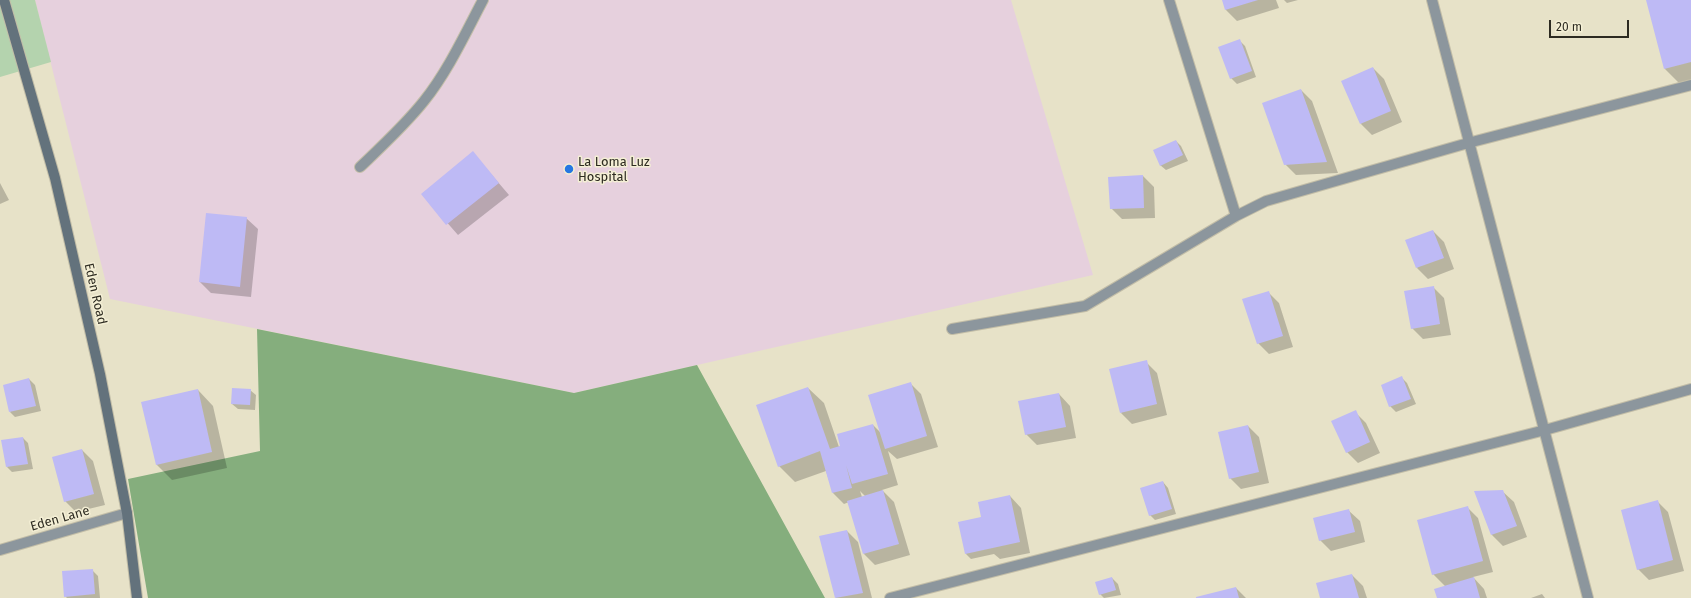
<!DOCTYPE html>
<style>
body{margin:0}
#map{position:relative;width:1691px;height:598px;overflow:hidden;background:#e7e2c8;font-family:"Fira Sans",sans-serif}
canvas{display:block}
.scale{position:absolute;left:1549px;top:20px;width:80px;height:18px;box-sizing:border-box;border:2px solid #2d2b21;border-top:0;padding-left:5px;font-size:12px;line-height:14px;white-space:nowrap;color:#2d2b21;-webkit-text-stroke:3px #f4efd5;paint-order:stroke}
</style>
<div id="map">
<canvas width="1691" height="598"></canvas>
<div class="scale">20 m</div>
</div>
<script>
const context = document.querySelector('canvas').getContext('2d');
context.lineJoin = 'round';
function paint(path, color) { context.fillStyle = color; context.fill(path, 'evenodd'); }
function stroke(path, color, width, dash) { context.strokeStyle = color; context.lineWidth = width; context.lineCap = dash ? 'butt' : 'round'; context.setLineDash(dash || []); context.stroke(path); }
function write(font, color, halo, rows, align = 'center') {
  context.font = font + ' "Fira Sans",sans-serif'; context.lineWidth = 3; context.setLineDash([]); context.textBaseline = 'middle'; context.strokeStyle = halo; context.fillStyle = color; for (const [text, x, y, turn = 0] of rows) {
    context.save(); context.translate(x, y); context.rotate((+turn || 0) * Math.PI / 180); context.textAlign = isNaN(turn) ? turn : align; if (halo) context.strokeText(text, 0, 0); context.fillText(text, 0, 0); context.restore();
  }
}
paint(new Path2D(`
 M35,0H1011L1093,275L574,393L110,299Z`), '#e6d0dd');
paint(new Path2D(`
 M0,0H35L51,62L0,77Z`), '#b4d3ae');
paint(new Path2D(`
 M257,329L574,393L697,365L825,598H148L128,479L260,451Z`), '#85ae7d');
paint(new Path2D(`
 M1223,0H1276L1279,8L1237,21L1226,10Z
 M1284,0H1298L1287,3Z
 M1647,0H1691V82L1680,84L1665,69Z
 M1239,40L1245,46L1256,77L1237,84L1231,78Z
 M1373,68L1384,79L1402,122L1372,135L1361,124Z
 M1301,90L1312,101L1338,173L1296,175L1285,164Z
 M1176,141L1181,146L1188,161L1166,170L1160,165Z
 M473,153L509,195L458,235L422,194Z
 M1143,176L1154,187L1155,218L1122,219L1111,208Z
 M0,183L9,200L0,204Z
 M246,218L258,229L251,297L211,293L200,282Z
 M1433,231L1444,242L1454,269L1428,279L1417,268Z
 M1433,287L1444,298L1451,335L1423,339L1412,328Z
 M1268,292L1279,303L1293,347L1269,354L1258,343Z
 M1146,362L1157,373L1167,415L1132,424L1121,413Z
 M1402,378L1407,383L1416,404L1396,412L1390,406Z
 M29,379L35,385L41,411L15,417L10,412Z
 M910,383L921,394L938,447L897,459L888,451L898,485L882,490L894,502L910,555L875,565L864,554L849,502L844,504L833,493L826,471L795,482L779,466L808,388L824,403L839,447L873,425L881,433ZM860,491L865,496L862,497Z
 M198,390L213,406L227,468L172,480L156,464Z
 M250,390L256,395L255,410L238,409L232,404Z
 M1059,394L1070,406L1076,438L1037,445L1026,434Z
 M1355,412L1366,423L1380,453L1358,463L1347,452Z
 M1248,426L1259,437L1269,483L1241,489L1230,478Z
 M23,438L28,443L33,469L12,472L7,467Z
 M82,450L93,461L105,505L76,512L65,501Z
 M1163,482L1168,488L1176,514L1155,520L1150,515Z
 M1502,491L1514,502L1527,537L1503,546L1492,535L1475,492Z
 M1010,496L1021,508L1030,553L1000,559L994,554L971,559L966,554L959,523L980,518Z
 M1657,501L1668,512L1684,571L1649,580L1638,569Z
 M1467,507L1478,518L1493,572L1473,577L1484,589L1487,598H1438L1445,586L1433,574Z
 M1348,510L1360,521L1365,542L1331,551L1320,540Z
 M847,531L858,542L872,598H836L820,537Z
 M92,570L98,576L100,598H67L65,596Z
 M1352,575L1363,586L1367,598H1321Z
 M1112,578L1118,584L1121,595L1104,598L1100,594Z
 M1236,588L1246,598H1198Z
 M1542,594L1545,598H1531Z`), '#0003');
paint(new Path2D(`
 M1222,0H1258L1225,10Z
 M1646,0H1691V62L1664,69Z
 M1240,39L1252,71L1230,79L1218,47Z
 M1373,67L1391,111L1360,124L1341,81Z
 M1301,89L1327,162L1284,165L1262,103Z
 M1176,140L1183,155L1160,166L1153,150Z
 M473,151L499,183L446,225L421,194Z
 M1143,175L1144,208L1110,209L1108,177Z
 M206,213L247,217L240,287L199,282Z
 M1433,230L1444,258L1416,268L1405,240Z
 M1434,286L1440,324L1411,329L1404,291Z
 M1269,291L1283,336L1257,344L1242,299Z
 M1147,360L1157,404L1120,413L1109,369Z
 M1402,376L1411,399L1389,407L1381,385Z
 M29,378L36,406L9,412L3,385Z
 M911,382L927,436L885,449L868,395Z
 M808,387L830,449L840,446L837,434L873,424L888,474L852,484L846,465L852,488L832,493L820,451L778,467L756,405Z
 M232,388L251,389L250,405L231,404Z
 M198,389L212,452L156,465L141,402Z
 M1059,393L1066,427L1025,435L1018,401Z
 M1356,410L1370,442L1346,453L1331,421Z
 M1248,425L1259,472L1229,479L1218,432Z
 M23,437L28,464L6,467L1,440Z
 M82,449L94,494L64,502L52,457Z
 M1163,481L1172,509L1149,516L1140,488Z
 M883,490L899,544L863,554L847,501Z
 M1503,490L1517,526L1491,535L1474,491Z
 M1010,495L1020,542L965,554L958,522L981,517L978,502Z
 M1658,500L1673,560L1637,570L1621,510Z
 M1468,506L1483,561L1432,575L1417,520Z
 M1349,509L1355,532L1319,541L1313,518Z
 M847,530L863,593L835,598L819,536Z
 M93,569L95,594L64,597L62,571Z
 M1352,574L1359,598H1320L1316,583Z
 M1112,577L1116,590L1099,595L1095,582Z
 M1474,577L1480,598H1437L1434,589Z
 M1236,587L1239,598H1196V597Z`), '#bebaf5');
const street = new Path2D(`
 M1169,0L1236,216
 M1432,0L1588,598
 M360,167C382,146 405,125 424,101C448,71 465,34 483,0
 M952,329L1085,306L1236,216L1266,201L1468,143L1691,85
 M0,550L127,513
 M890,598L1545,430L1691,389`);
const secondary = new Path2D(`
 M4,0L55,178L100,374L127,513L137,598`);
stroke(street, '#c2bda7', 12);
stroke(secondary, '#c2bda7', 12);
stroke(street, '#8c969d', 10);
stroke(secondary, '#63727c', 10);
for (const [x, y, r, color] of [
 [569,169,5,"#2577e2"]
]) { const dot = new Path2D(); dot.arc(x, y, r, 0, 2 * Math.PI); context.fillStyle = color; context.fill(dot); stroke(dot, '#f4efd5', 1.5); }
write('13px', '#2d2b21', '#f4efd5', [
 ["La Loma Luz",578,162],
 ["Hospital",578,177]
], 'left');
write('13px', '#2d2b21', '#f4efd5', [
 ["Eden Road",95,294,77],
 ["Eden Lane",60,519,-16]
]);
</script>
